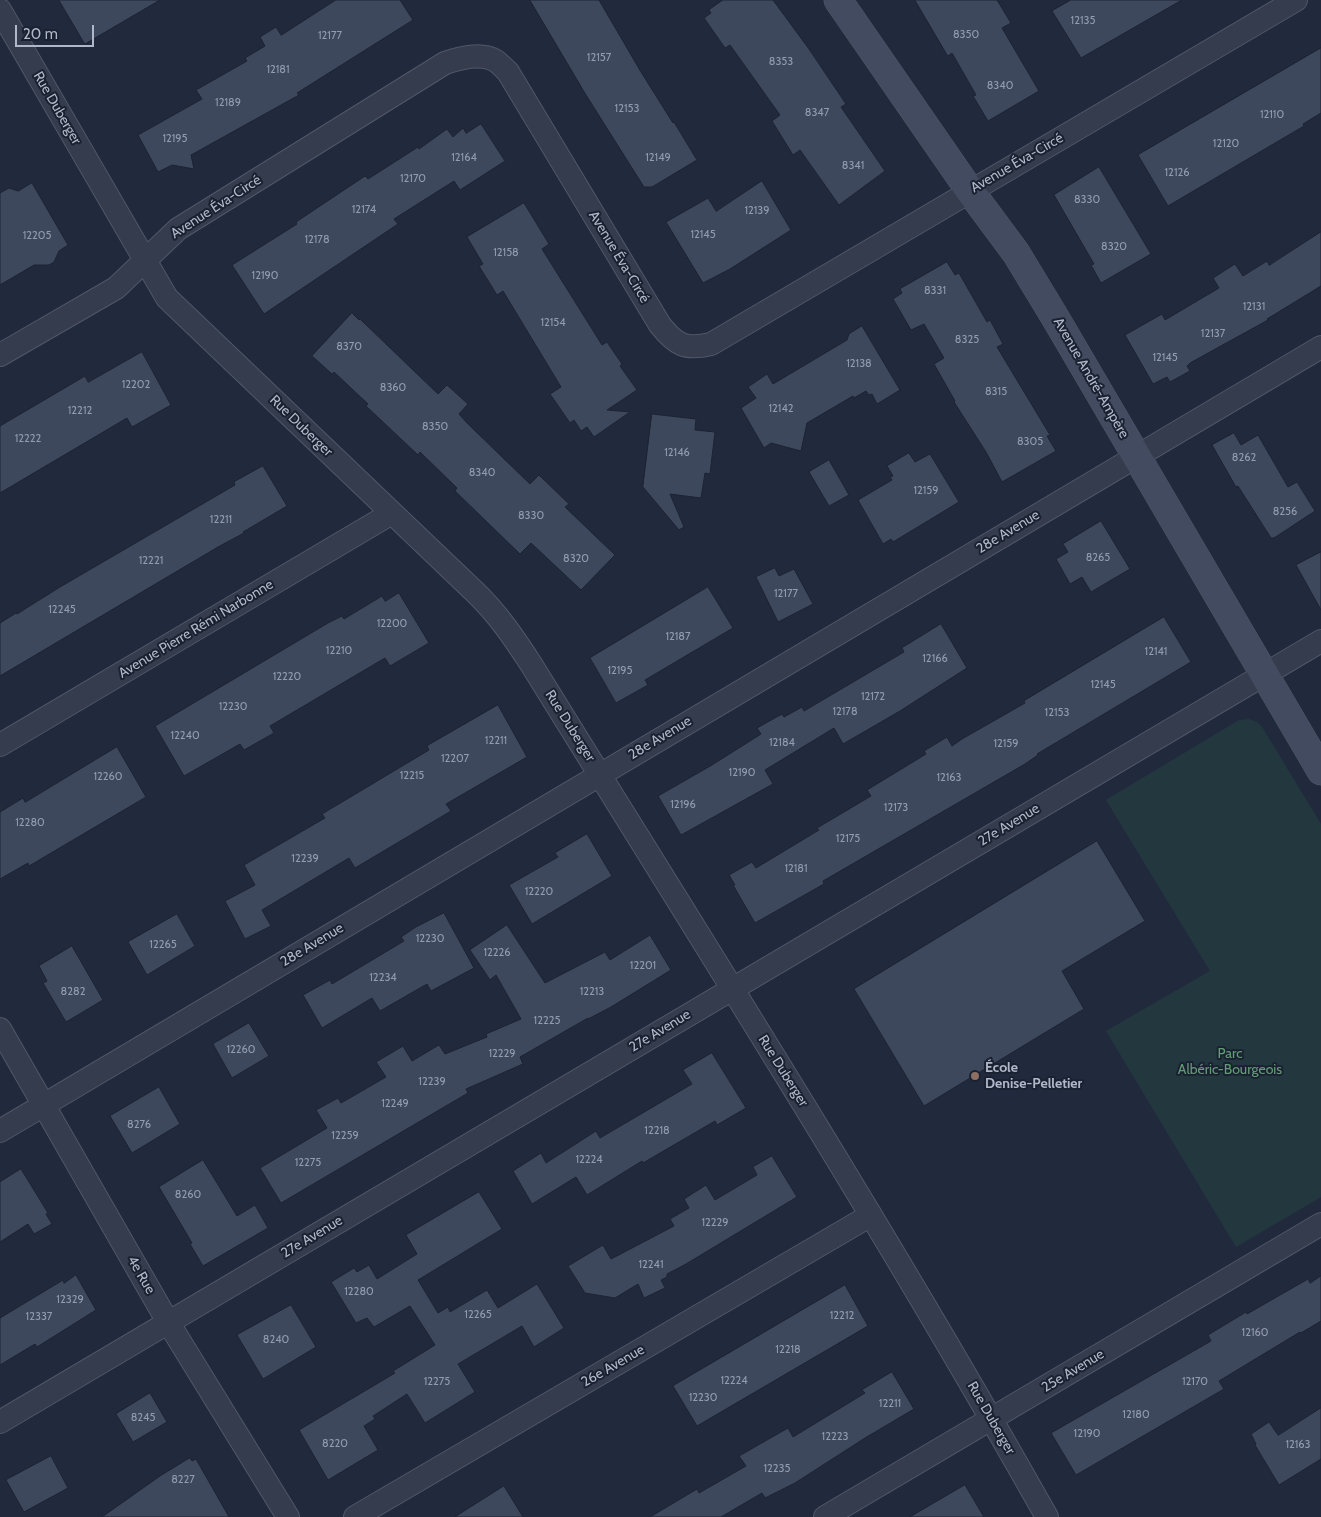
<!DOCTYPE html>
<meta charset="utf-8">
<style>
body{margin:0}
#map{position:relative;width:1321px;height:1517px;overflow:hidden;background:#212a3d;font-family:Cabin,sans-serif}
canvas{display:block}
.scale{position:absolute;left:15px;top:25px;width:79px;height:22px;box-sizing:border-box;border:2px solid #b0b7c9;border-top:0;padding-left:6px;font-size:15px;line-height:18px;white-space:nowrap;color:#b0b7c9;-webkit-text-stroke:4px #1a2232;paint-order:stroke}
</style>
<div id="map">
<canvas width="1321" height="1517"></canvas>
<div class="scale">20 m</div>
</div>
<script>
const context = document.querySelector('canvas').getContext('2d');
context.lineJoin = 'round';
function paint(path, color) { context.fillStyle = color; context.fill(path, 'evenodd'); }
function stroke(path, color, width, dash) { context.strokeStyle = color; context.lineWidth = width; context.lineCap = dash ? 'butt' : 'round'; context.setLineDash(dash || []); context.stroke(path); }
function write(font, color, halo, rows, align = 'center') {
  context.font = font + ' Cabin,sans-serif'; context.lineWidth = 4; context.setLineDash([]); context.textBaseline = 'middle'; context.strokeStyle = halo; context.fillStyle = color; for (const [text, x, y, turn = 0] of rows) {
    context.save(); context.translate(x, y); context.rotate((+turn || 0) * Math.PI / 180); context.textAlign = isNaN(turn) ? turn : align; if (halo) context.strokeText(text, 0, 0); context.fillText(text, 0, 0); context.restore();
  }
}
paint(new Path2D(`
 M1249,719L1257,722L1262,727L1321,824V1197L1236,1247L1106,1031L1210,971L1106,800L1239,720Z`), '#23383e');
const building = new Path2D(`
 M59,0H160L85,44Z
 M336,0H400L413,20L297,93L299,95L191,155L194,169L172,165L158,172L138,135L202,99L196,90L247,61L245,58L265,46L260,37L276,27L281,35Z
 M530,0H599L641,72L673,123L674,122L697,160L652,187H644L586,95Z
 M723,0H773L809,49L846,104L841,107L885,171L839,205L800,150L793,155L772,121L780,115L730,45L725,48L704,18L711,13L709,10Z
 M915,0H997L1011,23L1002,28L1039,91L988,121L973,96L976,95L952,53L948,56Z
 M1071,0H1182L1081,58L1052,11Z
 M1321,48V113L1303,124L1304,126L1168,206L1138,155Z
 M481,124L505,161L460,190L454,181L394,219L398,224L264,314L232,265L297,224L296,222L365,176L368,179L418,147L419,149L447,129L453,137L463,128L466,133Z
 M1099,167L1151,254L1101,283L1091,265L1094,264L1054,195Z
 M762,181L791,230L730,269L703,283L666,222L708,198L716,211Z
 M32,183L68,245L59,251L54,262L49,265H34L0,285V193L9,188L18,191Z
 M524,203L549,244L542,249L602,345L607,342L622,364L620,366L637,390L607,410L630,412L594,437L587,427L581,431L574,420L570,423L550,394L561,387L503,291L497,295L479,266L483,264L467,237Z
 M1321,232V286L1267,319L1268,320L1190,363L1187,366L1190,371L1170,382L1167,377L1153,384L1125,335L1162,314L1165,320L1219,288L1213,278L1235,264L1243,276L1267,261L1269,265Z
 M947,262L955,275L959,273L987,322L990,320L1003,344L997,347L1050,435L1047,436L1056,451L1002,482L986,452L954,402L955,401L934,364L944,358L924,324L911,330L893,299L902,293L900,289Z
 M352,313L359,320L360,319L438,394L447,385L468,404L459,414L468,424L530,484L539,475L569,504L565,507L615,555L581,590L531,543L520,554L455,491L457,488L420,452L418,455L366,406L368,404L334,372L332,374L312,356Z
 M862,326L900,390L877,404L872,394L869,395L866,391L854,398L853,396L807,423L801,451L771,443L764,448L741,408L756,398L748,387L767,374L773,384L847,340L849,334Z
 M142,352L171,405L132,427L127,418L0,493V426L85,376L88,382Z
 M652,414L696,419L695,430L715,432L710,474L705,473L701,498L670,494L684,527L679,530L643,487Z
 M1234,433L1241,445L1258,435L1288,487L1297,482L1315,511L1274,538H1271L1238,486L1236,487L1212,445Z
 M909,453L915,462L930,454L959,502L893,542L891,539L883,544L858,500L892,480L890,477L893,476L887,466Z
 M829,460L849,495L829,506L809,472Z
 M263,466L287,506L243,532L244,533L218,547L0,676V623L16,613L17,614L60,587L235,485L234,482Z
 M1101,521L1130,569L1091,592L1082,577L1070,584L1056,559L1068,552L1063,544Z
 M1321,552V610L1296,565Z
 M775,568L779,576L794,569L813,604L778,622L756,577Z
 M708,587L733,628L645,680L648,685L616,703L590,658Z
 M399,593L429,643L390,666L385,658L270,726L274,733L244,750L240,744L184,776L155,726L328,623L342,616L344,619L382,596L385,601Z
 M1164,617L1191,662L1037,754L1038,755L1025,764L823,881L824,884L755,923L733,885H735L729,875L752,862L756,868L819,830L817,828L871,796L867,790L926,754L924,751L947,737L952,746L962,739L1025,703L1024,701Z
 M941,624L967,668L900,711L843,744L834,728L765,770L773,784L681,835L658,796L712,765L761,734L757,728L782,714L784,717L802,707L804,711L904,652L902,648Z
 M498,705L527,757L446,804L451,811L355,868L349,858L262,910L271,926L245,939L225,901L255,885L244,865L325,818L322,814L429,750L427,746Z
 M117,747L146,797L29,866L28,863L0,879V812L23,798L25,802Z
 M587,834L612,876L532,924L509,885L558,857L555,853Z
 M1097,841L1145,921L1062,971L1084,1009L924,1106L854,989Z
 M444,913L474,968L431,991L427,984L380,1011L372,998L322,1028L303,995L330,980L332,984L404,941L401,937L416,927Z
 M177,914L195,946L147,975L128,942Z
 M507,925L545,983L605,952L610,960L650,935L671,970L611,1007L588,1019V1018L520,1057L523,1064L466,1089L468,1093L281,1203L260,1168L327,1128L316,1110L338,1098L341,1103L386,1077L376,1062L403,1046L412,1061L439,1045L445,1054L487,1037L486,1034L521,1019L496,975L490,980L470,950Z
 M72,946L103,1000L66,1022L43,983L47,981L39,966Z
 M249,1023L269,1056L232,1078L213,1044Z
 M712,1053L746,1108L717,1125L715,1121L643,1163L642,1161L587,1195L576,1177L532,1204L513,1171L541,1153L546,1163L596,1131L600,1138L692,1084L683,1070Z
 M159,1087L180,1124L132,1153L110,1116Z
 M772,1156L797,1197L686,1264L667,1274V1277L661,1280L665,1288L644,1298L638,1284L615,1298L585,1293L568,1266L603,1245L611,1259L674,1226L670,1219L689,1208L684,1199L706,1185L715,1200L757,1175L753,1167Z
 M203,1160L237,1216L255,1205L268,1228L203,1266L190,1244L192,1243L159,1187Z
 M21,1169L48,1213L46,1214L52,1224L34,1234L28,1224L0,1242V1182Z
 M479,1192L502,1229L418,1280L438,1313L448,1307L450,1312L487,1290L498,1308L537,1284L564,1328L534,1347L522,1326L458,1364L475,1392L425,1423L407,1394L373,1416L375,1419L364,1426L378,1450L328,1480L299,1430L395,1373L393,1371L435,1345L410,1306L374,1327L367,1318L356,1323L331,1282L354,1268L357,1272L369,1265L377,1279L417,1254L406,1235Z
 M76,1275L96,1310L37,1347L35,1344L0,1365V1318L63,1280L64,1283Z
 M1321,1276V1321L1301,1333L1300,1332L1219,1381L1224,1389L1076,1475L1051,1433L1211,1341L1208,1335L1246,1312L1247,1314L1308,1279L1310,1283Z
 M845,1285L868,1326L697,1426L673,1386Z
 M291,1305L316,1347L263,1379L237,1335Z
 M892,1372L914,1409L865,1438L795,1483L765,1498L762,1493L721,1517H650L697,1489L699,1493L746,1466L739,1456L788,1428L793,1437L865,1393L862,1390Z
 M150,1393L167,1422L133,1442L116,1414Z
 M1321,1408V1459L1279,1485L1255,1445L1256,1444L1251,1434L1269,1422L1278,1435Z
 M51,1456L68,1488L24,1512L6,1480Z
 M190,1458L192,1461L196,1459L229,1517H102L160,1476Z
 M965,1485L984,1517H910Z
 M504,1486L523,1517H455Z`);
paint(building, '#3d485d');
stroke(building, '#1c2434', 1);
const street = new Path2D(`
 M0,10L167,298L475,592C498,614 514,638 531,664C706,947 884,1227 1047,1517
 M0,355L116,288L178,229L445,63C460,58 481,52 496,61C500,64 504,68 508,72L660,325C676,345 685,350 711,344L1296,0
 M0,745L392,513
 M0,1029L168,1322L288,1517
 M0,1131L1321,347
 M0,1422L1321,641
 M355,1517L871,1215
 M825,1517L1321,1224`);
const secondary = new Path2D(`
 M838,0L970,191L1016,253L1056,319L1321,771`);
stroke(street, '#505768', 24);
stroke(secondary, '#505768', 29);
stroke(street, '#353c4d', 22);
stroke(secondary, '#434b60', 28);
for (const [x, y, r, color] of [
 [975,1076,5,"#8d6e63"]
]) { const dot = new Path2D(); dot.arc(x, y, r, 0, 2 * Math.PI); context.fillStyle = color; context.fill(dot); stroke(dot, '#1a2232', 2); }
write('11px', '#939bae', null, [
 ["12135",1083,21],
 ["8350",966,35],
 ["12177",330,36],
 ["12157",599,58],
 ["8353",781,62],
 ["12181",278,70],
 ["8340",1000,86],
 ["12189",228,103],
 ["12153",627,109],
 ["8347",817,113],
 ["12110",1272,115],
 ["12195",175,139],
 ["12120",1226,144],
 ["12164",464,158],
 ["12149",658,158],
 ["8341",853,166],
 ["12126",1177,173],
 ["12170",413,179],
 ["8330",1087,200],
 ["12174",364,210],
 ["12139",757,211],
 ["12145",703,235],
 ["12205",37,236],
 ["12178",317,240],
 ["8320",1114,247],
 ["12158",506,253],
 ["12190",265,276],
 ["8331",935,291],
 ["12131",1254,307],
 ["12154",553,323],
 ["12137",1213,334],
 ["8325",967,340],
 ["8370",349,347],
 ["12145",1165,358],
 ["12138",859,364],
 ["12202",136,385],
 ["8360",393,388],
 ["8315",996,392],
 ["12142",781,409],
 ["12212",80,411],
 ["8350",435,427],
 ["12222",28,439],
 ["8305",1030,442],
 ["12146",677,453],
 ["8262",1244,458],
 ["8340",482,473],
 ["12159",926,491],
 ["8256",1285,512],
 ["8330",531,516],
 ["12211",221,520],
 ["8265",1098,558],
 ["8320",576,559],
 ["12221",151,561],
 ["12177",786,594],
 ["12245",62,610],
 ["12200",392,624],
 ["12187",678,637],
 ["12210",339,651],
 ["12141",1156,652],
 ["12166",935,659],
 ["12195",620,671],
 ["12220",287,677],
 ["12145",1103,685],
 ["12172",873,697],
 ["12230",233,707],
 ["12178",845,712],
 ["12153",1057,713],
 ["12240",185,736],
 ["12211",496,741],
 ["12184",782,743],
 ["12159",1006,744],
 ["12207",455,759],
 ["12190",742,773],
 ["12215",412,776],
 ["12260",108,777],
 ["12163",949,778],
 ["12196",683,805],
 ["12173",896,808],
 ["12280",30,823],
 ["12175",848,839],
 ["12239",305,859],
 ["12181",796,869],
 ["12220",539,892],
 ["12230",430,939],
 ["12265",163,945],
 ["12226",497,953],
 ["12201",643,966],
 ["12234",383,978],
 ["8282",73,992],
 ["12213",592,992],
 ["12225",547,1021],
 ["12260",241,1050],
 ["12229",502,1054],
 ["12239",432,1082],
 ["12249",395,1104],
 ["8276",139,1125],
 ["12218",657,1131],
 ["12259",345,1136],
 ["12224",589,1160],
 ["12275",308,1163],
 ["8260",188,1195],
 ["12229",715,1223],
 ["12241",651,1265],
 ["12280",359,1292],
 ["12329",70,1300],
 ["12265",478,1315],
 ["12212",842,1316],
 ["12337",39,1317],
 ["12160",1255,1333],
 ["8240",276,1340],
 ["12218",788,1350],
 ["12224",734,1381],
 ["12275",437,1382],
 ["12170",1195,1382],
 ["12230",703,1398],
 ["12211",890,1404],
 ["12180",1136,1415],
 ["8245",143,1418],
 ["12190",1087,1434],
 ["12223",835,1437],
 ["8220",335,1444],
 ["12163",1298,1445],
 ["12235",777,1469],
 ["8227",183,1480]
]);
write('14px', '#b0b7c9', '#1a2232', [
 ["Rue Duberger",57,108,60],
 ["Avenue Éva-Circé",1017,163,-30],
 ["Avenue Éva-Circé",216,207,-33],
 ["Avenue Éva-Circé",619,257,59],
 ["Avenue André-Ampère",1091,378,60],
 ["Rue Duberger",301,426,44],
 ["28e Avenue",1008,532,-31],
 ["Avenue Pierre Rémi Narbonne",196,629,-31],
 ["Rue Duberger",570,726,58],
 ["28e Avenue",660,738,-31],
 ["27e Avenue",1009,825,-31],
 ["28e Avenue",312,945,-31],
 ["27e Avenue",660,1031,-31],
 ["Rue Duberger",783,1071,58],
 ["27e Avenue",312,1237,-31],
 ["4e Rue",141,1275,60],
 ["26e Avenue",613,1366,-30],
 ["25e Avenue",1073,1371,-31],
 ["Rue Duberger",991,1418,60]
]);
write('14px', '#659b77', '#1a2232', [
 ["Parc",1230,1054],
 ["Albéric-Bourgeois",1230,1070]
]);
write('bold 14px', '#b0b7c9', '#1a2232', [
 ["École",985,1068],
 ["Denise-Pelletier",985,1084]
], 'left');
</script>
